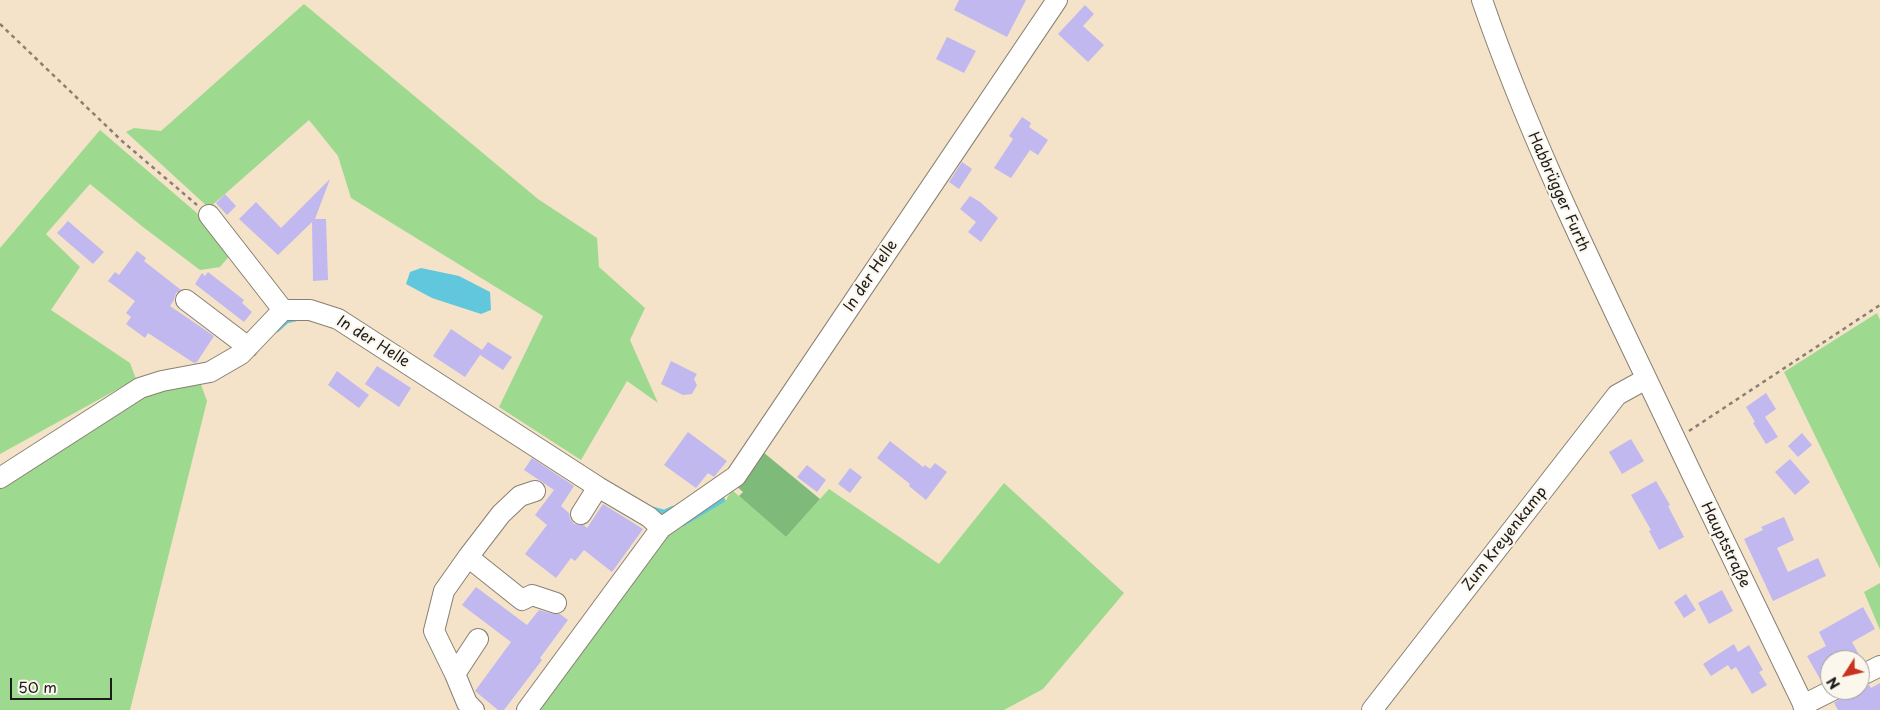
<!DOCTYPE html>
<meta charset="utf-8">
<style>
body{margin:0}
#map{position:relative;width:1880px;height:710px;overflow:hidden;background:#f4e3c8;font-family:"Playpen Sans",sans-serif}
canvas{display:block}
.north{position:absolute;left:1820px;top:650px;width:50px;height:50px;box-sizing:border-box;background:#fbf7ec;border:1px solid #a29f99;border-radius:50%;rotate:235deg;font-size:14px;font-weight:700;line-height:20px;text-align:center;color:#1c1c1c}
.north::after{content:'';display:block;margin:auto;width:18px;height:22px;background:#c8321e;clip-path:polygon(50% 0,100% 100%,50% 72%,0 100%)}
.scale{position:absolute;left:10px;top:678px;width:102px;height:22px;box-sizing:border-box;border:2px solid #1c1c1c;border-top:0;padding-left:6px;font-size:15px;line-height:18px;white-space:nowrap;color:#1c1c1c;-webkit-text-stroke:4px #fbf7ec;paint-order:stroke}
</style>
<div id="map">
<canvas width="1880" height="710"></canvas>
<div class="north">N</div>
<div class="scale">50 m</div>
</div>
<script>
const context = document.querySelector('canvas').getContext('2d');
context.lineJoin = 'round';
function paint(path, color) { context.fillStyle = color; context.fill(path, 'evenodd'); }
function stroke(path, color, width, dash) { context.strokeStyle = color; context.lineWidth = width; context.lineCap = dash ? 'butt' : 'round'; context.setLineDash(dash || []); context.stroke(path); }
function write(font, color, halo, rows, align = 'center') {
  context.font = font + ' "Playpen Sans",sans-serif'; context.lineWidth = 4.5; context.setLineDash([]); context.textBaseline = 'middle'; context.strokeStyle = halo; context.fillStyle = color; for (const [text, x, y, turn = 0] of rows) {
    context.save(); context.translate(x, y); context.rotate((+turn || 0) * Math.PI / 180); context.textAlign = isNaN(turn) ? turn : align; if (halo) context.strokeText(text, 0, 0); context.fillText(text, 0, 0); context.restore();
  }
}
paint(new Path2D(`
 M304,4L538,199L597,238L599,267L645,308L630,340L658,403L627,381L581,460L499,407L543,316L351,198L338,156L309,120L209,208L126,132L134,128L161,131Z
 M100,130L205,220L232,253L220,267L200,270L143,227L90,184L46,234L80,267L51,310L130,363L136,379L0,454V248Z
 M1877,313L1880,320V569L1784,372Z
 M179,382H200L207,401L130,710H0V487L147,395Z
 M1004,483L1124,593L1043,689L1004,710H539L667,536L726,500L732,490L786,537L829,489L939,564Z
 M1880,583V630L1864,592Z`), '#9dda8f');
paint(new Path2D(`
 M763,452L820,499L786,537L739,496L743,492L735,485Z`), '#7eba7a');
paint(new Path2D(`
 M421,268L459,276L490,292L491,310L481,314L432,298L406,284L410,272Z`), '#60c7dd');
stroke(new Path2D(`
 M277,330L287,321L296,319
 M653,509L664,512L673,508
 M683,524L723,500`), '#60c7dd', 4.5);
paint(new Path2D(`
 M959,0H1026L1007,37L954,10Z
 M1085,5L1094,14L1083,26L1104,45L1088,62L1058,34Z
 M947,37L976,51L964,73L936,59Z
 M1022,117L1031,123L1029,127L1048,140L1038,155L1030,150L1011,178L994,168L1013,139L1009,136Z
 M962,162L972,169L959,189L949,182Z
 M330,179L315,219H326L328,280L313,281L312,222L278,255L239,219L256,202L281,228Z
 M225,194L236,206L227,215L216,203Z
 M970,196L980,202L998,218L981,242L968,232L976,222L960,209Z
 M68,221L104,252L93,264L57,233Z
 M137,251L146,258L144,261L181,290L176,293L174,300L170,306L214,336L197,362L194,363L148,333L145,338L126,324L131,317L126,313L135,301L108,281L115,272L119,275Z
 M208,272L244,300L242,303L252,312L244,322L195,284L202,273L205,276Z
 M451,329L482,350L488,342L512,357L503,370L480,355L465,377L433,356Z
 M671,361L697,374L694,379L697,385L692,394L683,395L661,384Z
 M377,366L411,388L399,407L365,384Z
 M337,371L369,395L359,408L328,385Z
 M1766,393L1776,409L1765,417L1778,437L1766,444L1753,423L1755,422L1746,407Z
 M688,432L727,461L714,477L708,473L696,488L664,465Z
 M1802,433L1812,445L1798,457L1788,446Z
 M1631,439L1644,461L1622,474L1609,452Z
 M890,441L923,467L925,465L930,469L935,463L947,472L926,500L909,486L910,484L877,458Z
 M532,458L574,486L561,506L569,513L570,519L574,524L584,525L587,528L603,504L643,529L612,572L584,550L575,561L571,558L556,578L525,554L547,525L535,515L554,490L524,470Z
 M1790,459L1810,482L1795,495L1775,472Z
 M807,465L826,480L817,492L797,477Z
 M850,468L862,477L850,493L838,484Z
 M1656,481L1670,505L1668,506L1684,537L1659,550L1649,531L1651,530L1631,495Z
 M1784,517L1794,540L1777,548L1788,572L1818,558L1826,576L1773,601L1744,539L1763,530L1761,527Z
 M476,587L527,625L539,610L553,614H560L568,620L540,658L542,660L504,710H498L475,691L511,642L462,605Z
 M1722,590L1733,611L1709,624L1698,603Z
 M1686,594L1696,610L1684,618L1674,602Z
 M1863,607L1875,629L1852,642L1862,660H1830V673L1820,679L1807,656L1826,646L1819,632Z
 M1734,644L1738,652L1749,645L1763,670L1759,672L1767,685L1752,694L1736,667L1731,670L1728,665L1711,676L1703,664Z
 M1880,683V710H1838L1834,703L1843,697L1845,690H1860V688L1869,685L1871,688Z`), '#c0b8ef');
const minor = new Path2D(`
 M1482,0C1525,125 1582,244 1639,363C1694,479 1750,595 1806,710
 M209,215L283,310
 M186,300L248,347
 M0,478L140,388L162,381L210,372L241,354L283,310H310L338,319L598,487L649,517L661,528
 M581,514L598,487
 M468,557L501,514L520,496L535,491
 M455,674L434,631L444,591L468,557L522,600L532,595L556,603
 M1860,676L1880,666
 M1803,705L1833,690
 M474,710L467,703L455,674L478,639
 M527,710L661,528L736,476L1057,0
 M1372,710L1617,395L1646,379`);
stroke(minor, '#888072', 22);
stroke(new Path2D(`
 M0,24L122,141L197,205
 M1689,431L1880,305`), '#888072', 2.5, [4, 4]);
stroke(minor, '#fff', 20);
write('15px', '#1c1c1c', '#fbf7ec', [
 ["Habbrügger Furth",1558,192,66],
 ["In der Helle",871,276,-56],
 ["In der Helle",373,342,32],
 ["Zum Kreyenkamp",1505,539,-52],
 ["Hauptstraße",1725,545,64]
]);
</script>
